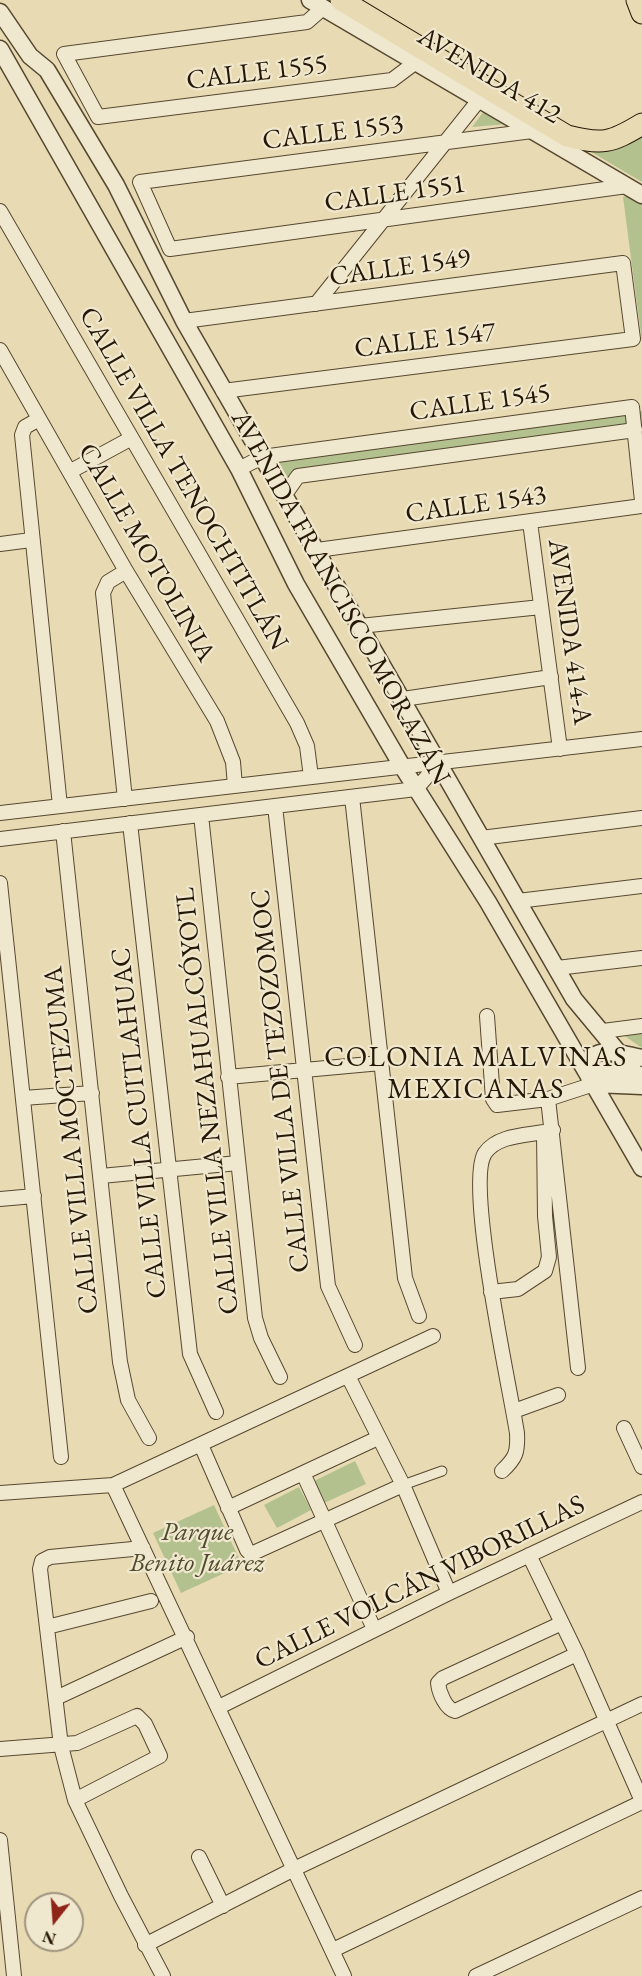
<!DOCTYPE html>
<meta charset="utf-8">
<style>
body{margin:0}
#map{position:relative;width:642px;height:1976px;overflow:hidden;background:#e8dbb3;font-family:"EB Garamond",serif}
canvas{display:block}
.north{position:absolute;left:24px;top:1892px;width:60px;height:60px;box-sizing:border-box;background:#f0e8ce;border:2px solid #9f947e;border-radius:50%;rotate:197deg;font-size:16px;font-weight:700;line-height:24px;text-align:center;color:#251705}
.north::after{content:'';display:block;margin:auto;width:21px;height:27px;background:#8f2418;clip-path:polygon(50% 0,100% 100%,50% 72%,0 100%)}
</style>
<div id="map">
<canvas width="642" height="1976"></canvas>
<div class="north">N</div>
</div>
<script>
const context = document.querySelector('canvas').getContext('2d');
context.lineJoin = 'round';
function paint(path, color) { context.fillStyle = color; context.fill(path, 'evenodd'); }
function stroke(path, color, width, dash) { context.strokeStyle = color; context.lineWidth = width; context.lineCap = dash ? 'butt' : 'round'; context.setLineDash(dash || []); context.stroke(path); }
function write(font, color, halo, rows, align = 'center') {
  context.font = font + ' "EB Garamond",serif'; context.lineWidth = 4.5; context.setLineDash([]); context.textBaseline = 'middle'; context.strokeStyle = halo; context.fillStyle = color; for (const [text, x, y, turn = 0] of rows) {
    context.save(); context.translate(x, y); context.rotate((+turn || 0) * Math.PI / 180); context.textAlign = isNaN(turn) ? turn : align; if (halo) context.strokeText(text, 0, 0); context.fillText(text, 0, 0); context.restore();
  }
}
paint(new Path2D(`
 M484,111L508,124L472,127Z
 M642,128V182L583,147Z
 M630,196L642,204V342L623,197Z
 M642,411V426L297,472L288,479L276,459Z
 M642,1029V1048L619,1032Z
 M355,1461L366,1484L324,1503L314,1481Z
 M299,1487L311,1510L277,1528L264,1505Z
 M214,1505L242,1565L181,1593L153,1533Z`), '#b3c18f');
const pedestrian = new Path2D(`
 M403,1485L442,1471`);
const minor = new Path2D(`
 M323,8L307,22L64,54L98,117L392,80L416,62
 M532,131L140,182L170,249L627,186
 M0,211L297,723L307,746L311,777
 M316,304L479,100
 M184,321L623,263L633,339L223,391
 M0,350L126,571L217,721L233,762L235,786
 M39,419L25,427L22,435L60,806
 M239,469L262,457L632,407L642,501
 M71,471L130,439
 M284,496L298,476L635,430
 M530,522L560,749
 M0,544L31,540
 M317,550L642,506
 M360,626L541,607
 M403,699L551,677
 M352,797L405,1278L419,1316
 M125,799L103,593L108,582L126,571
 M275,806L328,1286L355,1345
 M0,813L642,739
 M201,815L255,1318L261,1338L280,1377
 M130,823L190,1354L216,1412
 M63,831L120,1362L128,1400L149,1438
 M481,838L642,818
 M0,839L416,789L438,764
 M0,883L61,1457
 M518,901L642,886
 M557,968L642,958
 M487,1016L493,1099L497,1105L548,1099L594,1084
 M603,1031L642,1026
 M228,1077L381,1063
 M23,1098L92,1093
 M548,1099L578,1368
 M101,1176L238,1163
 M0,1199L34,1196
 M491,1292L518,1289L545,1271L549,1257L545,1216L544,1133
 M348,1376L403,1485L449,1593
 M514,1411L558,1395
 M624,1428L642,1467
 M201,1445L247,1550L251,1554L403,1485
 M502,1471C516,1458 518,1452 517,1433C510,1388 465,1183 485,1153C499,1133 532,1136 553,1130
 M303,1473L374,1629
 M113,1485L344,1976
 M0,1493L113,1485L433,1336
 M228,1508L378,1438
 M143,1548L50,1557L42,1561L40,1569L61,1746L75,1800L121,1896L163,1976
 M529,1555L577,1654L642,1801
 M562,1623L443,1678L438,1683C439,1693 446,1709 455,1711L577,1654
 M47,1627L151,1601
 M56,1698L187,1637
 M219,1707L449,1593L642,1502
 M0,1749L77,1743L137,1716L145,1724L160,1756L75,1800
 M0,1840L14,1976
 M199,1857L223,1906
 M145,1945L294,1869L642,1704
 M333,1950L642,1802
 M476,1976L642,1898`);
const tertiary = new Path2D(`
 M310,0L642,195
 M0,12L30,56L47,70L116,185L184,321L574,999L642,1081
 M0,49L239,469L296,584L402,766L488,902L642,1168
 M584,1065C599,1044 620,1054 642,1058
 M589,1077L602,1070L642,1075
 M594,1084L642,1086`);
const primary = new Path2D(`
 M341,0L567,136C602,145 611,143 642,124
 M637,0L642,13`);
stroke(pedestrian, '#564830', 11);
stroke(minor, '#564830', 16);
stroke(tertiary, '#564830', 19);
stroke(primary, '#251705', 23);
stroke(pedestrian, '#f0e8ce', 9);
stroke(minor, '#f0e8ce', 14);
stroke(tertiary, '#f0e8ce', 16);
stroke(primary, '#e8dbb3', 21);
write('27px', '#251705', '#f0e8ce', [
 ["CALLE 1555",257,73,-7],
 ["AVENIDA 412",489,76,31],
 ["CALLE 1553",333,133,-7],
 ["CALLE 1551",395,194,-8],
 ["CALLE 1549",400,268,-8],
 ["CALLE 1547",425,341,-7],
 ["CALLE 1545",480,403,-8],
 ["CALLE VILLA TENOCHTITLÁN",183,479,60],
 ["CALLE 1543",476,505,-8],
 ["CALLE MOTOLINIA",146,553,60],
 ["AVENIDA FRANCISCO MORAZÁN",340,598,61],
 ["AVENIDA 414-A",569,632,82],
 ["CALLE VILLA DE TEZOZOMOC",281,1081,-96],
 ["CALLE VILLA NEZAHUALCÓYOTL",208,1101,-96],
 ["CALLE VILLA CUITLAHUAC",140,1123,-96],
 ["CALLE VILLA MOCTEZUMA",72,1140,-96],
 ["CALLE VOLCÁN VIBORILLAS",420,1583,-26]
]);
write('italic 27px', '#504a2e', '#f0e8ce', [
 ["Parque",197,1533],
 ["Benito Juárez",197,1564]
]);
context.letterSpacing = '1.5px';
write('28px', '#251705', '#f0e8ce', [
 ["COLONIA MALVINAS",476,1058],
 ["MEXICANAS",476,1090]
]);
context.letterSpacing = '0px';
</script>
